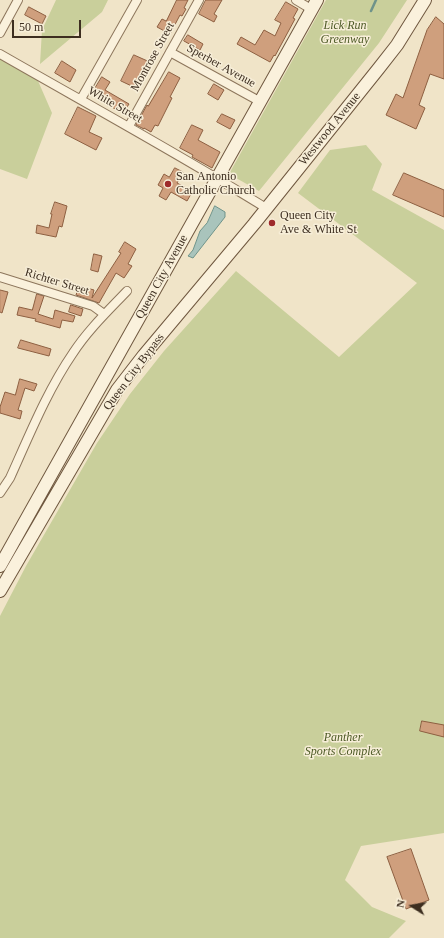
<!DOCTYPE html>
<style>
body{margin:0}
#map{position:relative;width:444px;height:938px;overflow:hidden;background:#f0e4c8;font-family:"Times New Roman",serif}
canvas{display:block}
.north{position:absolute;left:392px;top:886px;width:40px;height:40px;-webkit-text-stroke:3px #f7eed8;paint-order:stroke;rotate:281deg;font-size:11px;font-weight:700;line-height:16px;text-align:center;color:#3d2e20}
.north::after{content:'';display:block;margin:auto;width:14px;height:18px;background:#3d2e20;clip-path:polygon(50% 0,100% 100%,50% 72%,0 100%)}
.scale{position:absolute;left:12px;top:20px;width:69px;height:18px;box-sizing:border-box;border:2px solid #3d2e20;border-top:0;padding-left:5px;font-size:12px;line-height:14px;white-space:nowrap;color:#3d2e20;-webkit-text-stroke:3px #f7eed8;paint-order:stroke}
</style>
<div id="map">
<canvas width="444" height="938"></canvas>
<div class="north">N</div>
<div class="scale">50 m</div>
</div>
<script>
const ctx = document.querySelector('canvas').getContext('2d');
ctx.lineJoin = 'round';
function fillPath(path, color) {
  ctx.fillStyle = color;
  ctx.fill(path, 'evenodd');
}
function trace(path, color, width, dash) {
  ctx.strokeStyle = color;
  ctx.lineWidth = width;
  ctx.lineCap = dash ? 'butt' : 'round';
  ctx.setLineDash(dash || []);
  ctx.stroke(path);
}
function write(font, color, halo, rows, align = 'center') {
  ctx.font = font + ' "Times New Roman",serif';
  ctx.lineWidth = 3;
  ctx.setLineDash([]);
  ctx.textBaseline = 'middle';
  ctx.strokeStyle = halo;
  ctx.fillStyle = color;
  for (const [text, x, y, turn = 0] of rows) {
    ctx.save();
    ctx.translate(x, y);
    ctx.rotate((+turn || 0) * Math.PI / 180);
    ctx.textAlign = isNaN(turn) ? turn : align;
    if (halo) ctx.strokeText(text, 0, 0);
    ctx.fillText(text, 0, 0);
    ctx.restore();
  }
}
const green = new Path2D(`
 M56 0H108L102 12 40 64 42 30Z
 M326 0H407L379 43 259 191 229 174Z
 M0 54 35 74 52 113 27 179 0 169Z
 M366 145 382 164 372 190 444 230V833L361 846 345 880 372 907 406 921 389 938H0V616L26 566 97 443 130 394 164 351 236 271 339 357 417 283 298 193 330 150Z`);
const water = new Path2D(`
 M215 206 225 212V217L193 258 188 256 193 250 200 231 207 223Z`);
const stream = new Path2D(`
 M371 11 376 0`);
const building = new Path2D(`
 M177 0H188L184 8 186 9 182 16 180 15 170 34 157 27 162 19 166 21Z
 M206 0H222L214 14 217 16 214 22 199 14Z
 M286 2 298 9 293 18 295 19 275 56 274 55 270 62 237 44 241 37 255 45 264 30 275 36 281 23 275 20Z
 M29 7 46 16 42 24 25 15Z
 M436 17 444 24V79L430 74 419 105 425 108 416 129 386 115 396 94 403 98 427 30Z
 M188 35 203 44 200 50 184 41Z
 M134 55 152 63 138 89 121 81Z
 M62 61 76 70 70 82 55 73Z
 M169 72 180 78 170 97 172 98 158 126 155 125 151 132 144 128V129L136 125 147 105 148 106Z
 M102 77 110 82 105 90 129 104 123 113 106 104 108 101 93 92Z
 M214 84 224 90 218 100 208 94Z
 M78 107 96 116 89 132 102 138 96 150 65 134Z
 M222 114 235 120 230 129 217 122Z
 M192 125 203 130 198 140 220 152 212 168 192 157 193 155 180 148Z
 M175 168 183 172 177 183 190 190 189 193 191 194 187 201 171 192 166 200 159 196 163 188 158 185 164 174 169 177Z
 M404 173 444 190V217L393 195Z
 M55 202 67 206 62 227 59 226 56 237 36 233 37 225 49 228 52 214H51Z
 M125 242 136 249 128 264 132 266 124 278 116 273 99 303 76 295 79 286 94 290 92 298 121 253 119 252Z
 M94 254 102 256 98 272 91 270Z
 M0 290 8 292 2 313 0 312Z
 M37 294 44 296 38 314 53 319 55 310 75 316 73 322 62 320 60 328 35 321 36 319 17 315 19 307 32 310Z
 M71 305 83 309 81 316 69 312Z
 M21 340 51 349 49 356 18 348Z
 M20 379 37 384 34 391 25 388 18 410 22 411 20 419 0 413V407L5 392 15 395Z
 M422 721 444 725V737L420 731Z
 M411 849 429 900 406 909 387 857Z`);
const street = new Path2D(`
 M296 0 311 9
 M0 33 18 0
 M170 52 259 101
 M0 54C89 105 179 154 266 208
 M81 99 137 0
 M129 126 199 0
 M0 277 93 306 104 314
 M0 493 10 478C29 436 47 391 73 353 88 330 108 311 127 291`);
const secondary = new Path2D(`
 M0 566 317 0
 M0 591 117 390 144 355 254 224 379 68 397 45 425 0`);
const markers = [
 [168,184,4,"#9e2a2b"],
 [272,223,4,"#9e2a2b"]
];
const parkNames = [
 ["Lick Run",345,26],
 ["Greenway",345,40],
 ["Panther",343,738],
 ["Sports Complex",343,752]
];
const streetNames = [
 ["Montrose Street",153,57,-61],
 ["Sperber Avenue",221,66,29],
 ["White Street",115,105,30],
 ["Westwood Avenue",330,129,-51],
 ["Queen City Avenue",162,277,-61],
 ["Richter Street",57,282,17],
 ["Queen City Bypass",134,372,-53]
];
const poiNames = [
 ["San Antonio",176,177],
 ["Catholic Church",176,191],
 ["Queen City",280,216],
 ["Ave & White St",280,230]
];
fillPath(green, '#c9cf9b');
fillPath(water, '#a9c4bc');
trace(water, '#6f938a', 1);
trace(stream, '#6f938a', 2.5);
fillPath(building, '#cf9f7d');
trace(building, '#8d5f41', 1);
trace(street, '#8d765c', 10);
trace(secondary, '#6f573f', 14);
trace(street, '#faf1dc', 8);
trace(secondary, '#faf1dc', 12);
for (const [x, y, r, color] of markers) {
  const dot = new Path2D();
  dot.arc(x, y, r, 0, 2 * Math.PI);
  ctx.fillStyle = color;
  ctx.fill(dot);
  trace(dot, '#f7eed8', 1.5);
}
write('italic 12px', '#4d5a26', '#f7eed8', parkNames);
write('12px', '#3d2e20', '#f7eed8', streetNames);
write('12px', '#3d2e20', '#f7eed8', poiNames, 'left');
</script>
